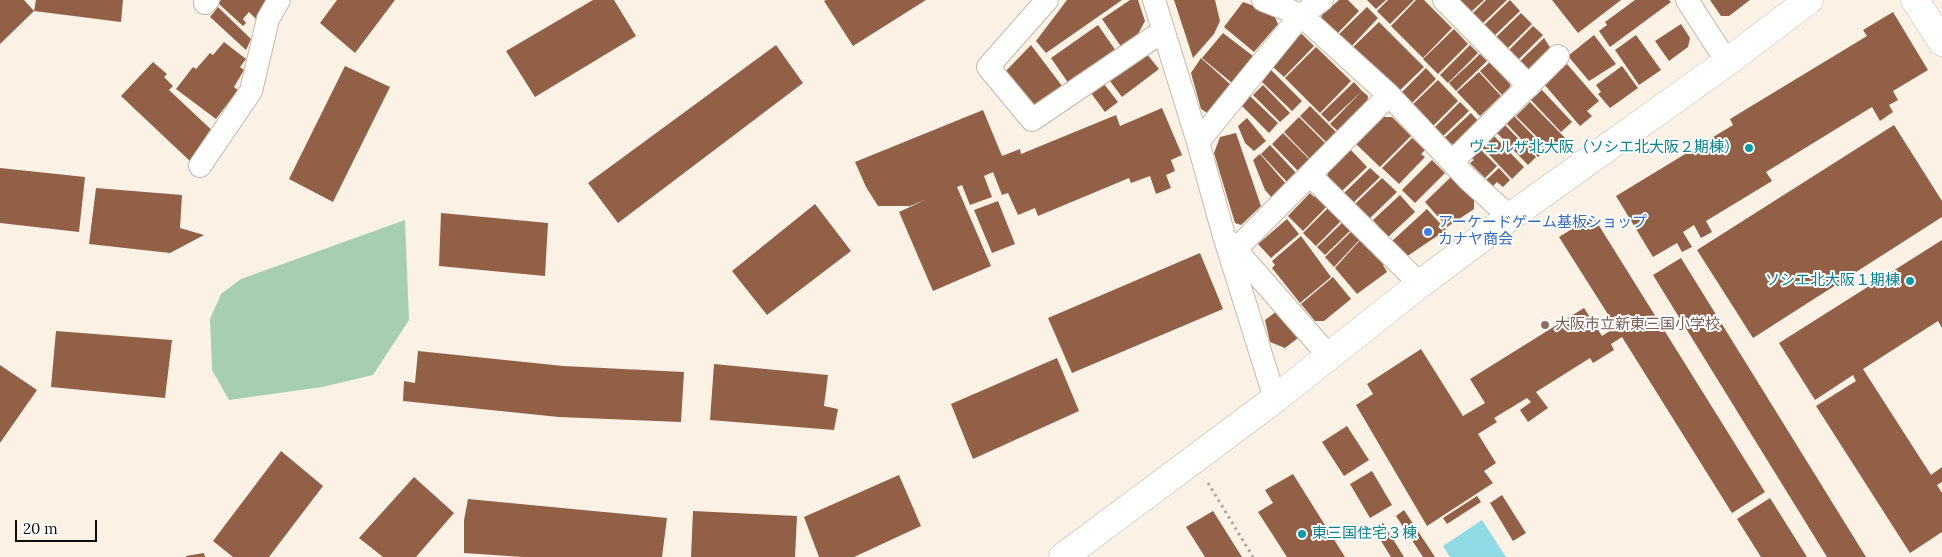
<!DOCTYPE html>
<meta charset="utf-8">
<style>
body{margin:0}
#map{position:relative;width:1942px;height:557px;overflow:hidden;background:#fbf2e5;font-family:Lora,serif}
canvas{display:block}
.scale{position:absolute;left:15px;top:520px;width:82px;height:22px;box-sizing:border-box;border:2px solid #110e0a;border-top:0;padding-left:6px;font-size:15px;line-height:18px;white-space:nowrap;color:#110e0a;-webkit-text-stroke:4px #fff;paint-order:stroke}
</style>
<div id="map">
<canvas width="1942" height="557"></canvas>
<div class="scale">20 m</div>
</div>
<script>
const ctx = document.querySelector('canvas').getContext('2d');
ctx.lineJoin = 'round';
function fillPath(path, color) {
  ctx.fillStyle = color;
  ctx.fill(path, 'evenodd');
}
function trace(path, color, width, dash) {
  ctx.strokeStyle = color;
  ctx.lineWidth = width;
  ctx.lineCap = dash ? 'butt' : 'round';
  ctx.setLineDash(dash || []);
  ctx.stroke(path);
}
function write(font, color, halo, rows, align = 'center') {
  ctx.font = font + ' Lora,"Noto Sans JP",serif';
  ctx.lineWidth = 4;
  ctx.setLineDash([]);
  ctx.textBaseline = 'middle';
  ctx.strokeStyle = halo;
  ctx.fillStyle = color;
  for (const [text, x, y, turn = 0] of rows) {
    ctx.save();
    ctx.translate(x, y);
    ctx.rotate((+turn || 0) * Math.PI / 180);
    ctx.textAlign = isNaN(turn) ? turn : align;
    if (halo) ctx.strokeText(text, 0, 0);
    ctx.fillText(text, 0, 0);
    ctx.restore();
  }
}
const green = new Path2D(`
 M405 220 409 320 373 375 322 387 229 400 212 370 210 319 221 294 241 279Z`);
const water = new Path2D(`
 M1482 520 1506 557H1450L1443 546Z`);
const building = new Path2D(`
 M0 0H24L34 11 0 44Z
 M36 0H123L121 22 34 11Z
 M221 0H268L257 20 249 12 243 19 246 23 243 26 218 3Z
 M337 0H395L355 53 320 23Z
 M593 0H614L636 36 535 97 506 51Z
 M826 0H926L853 46 824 1Z
 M1067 0H1122L1046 53 1036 41Z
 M1130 0H1138L1145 21 1138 34 1122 48 1102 19Z
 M1174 0H1215L1220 21 1214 34 1193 58Z
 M1339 0H1348L1359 11 1335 36 1320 21 1322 15Z
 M1367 0H1386L1376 9Z
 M1388 0H1414L1390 24 1377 11Z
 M1416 0H1424L1452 28 1423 58 1391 26Z
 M1459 0H1484L1471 12Z
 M1486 0H1507L1482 24 1472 14Z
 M1510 0 1520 11 1494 36 1484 25Z
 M1552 0H1621L1578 33Z
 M1635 0H1669L1671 2 1610 47 1599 31 1607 25 1605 22Z
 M1710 0H1750L1729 16H1721Z
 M1243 2 1273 13 1278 24 1254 52 1224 27Z
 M218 7 251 39 246 50 210 17Z
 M1367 7 1378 18 1349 49 1336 37Z
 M1893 12 1928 70 1893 91 1898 100 1889 105 1893 112 1880 121 1872 107 1766 172 1772 181 1706 221 1712 232 1701 238 1694 225 1683 232 1692 247 1682 252 1677 243 1653 257 1616 196 1733 125 1730 119 1867 36 1863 30Z
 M1521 13 1532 24 1506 50 1495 38Z
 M1379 22 1424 67 1395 95 1350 50Z
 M1681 24 1690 38 1688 47 1669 61 1655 41Z
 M1098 25 1116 51 1069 84 1051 58Z
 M1533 26 1543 35 1517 61 1508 51Z
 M1454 29 1468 44 1438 74 1423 59Z
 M1223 33 1253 56 1232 83 1202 58Z
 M1302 34 1314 46 1284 77 1272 66 1294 37Z
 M1594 35 1616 64 1589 81 1568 56Z
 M1636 35 1661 70 1639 85 1615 50Z
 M1544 38 1551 49 1529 72 1519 62Z
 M224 42 246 59 240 67 244 70 234 87 238 90 216 119 176 89 193 67 196 69 210 53 213 55Z
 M776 45 803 83 618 223 588 183Z
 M1031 45 1062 86 1029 110 1003 74Z
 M1470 45 1478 53 1448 83 1440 75Z
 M1316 47 1351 81 1320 113 1285 78Z
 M1146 53 1159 69 1122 97 1110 81Z
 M1480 54 1487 61 1456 91 1449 83Z
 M1201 58 1231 85 1209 114 1201 109 1191 73Z
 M153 62 167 74 164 77 173 86 169 90 218 136 192 163 121 96Z
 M1490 62 1510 84V87L1502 95 1480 71Z
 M1567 64 1599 101 1587 111 1592 116 1580 126 1544 84Z
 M345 66 390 87 333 202 289 179Z
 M1622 66 1638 88 1610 108 1598 94 1601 92 1596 85Z
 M1426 68 1436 79 1408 107 1398 96Z
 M1271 70 1302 101 1292 111 1262 82Z
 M1479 72 1501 96 1480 116 1457 92Z
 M1438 80 1458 101 1430 129 1409 108Z
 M1354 82 1362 91 1329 122 1321 114Z
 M1104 84 1118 102 1105 112 1091 93Z
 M1263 85 1290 113 1280 122 1253 95Z
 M1542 90 1572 122 1561 132 1531 100Z
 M1362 91 1368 96 1367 106 1340 133 1330 124Z
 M1250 96 1278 123 1269 133 1241 105Z
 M1460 102 1469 111 1440 139 1431 131Z
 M1530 102 1566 139 1550 150 1516 116Z
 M1310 106 1338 134 1328 144 1300 116Z
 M1162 108 1182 155 1171 160 1175 171 1166 175 1171 188 1156 194 1150 176 1131 183 1129 178 1038 216 1035 208 1018 215 1008 193 1002 195 993 172 984 176 992 197 970 205 962 185 957 187 991 266 933 291 899 212 927 199 910 206H878L866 187 855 162 983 110 1002 156 1020 149 1021 154 1116 115 1120 126Z
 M1471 113 1479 122 1454 146 1451 143 1447 146 1442 140Z
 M1514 116 1546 149 1538 157 1506 123Z
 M1299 117 1326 144 1310 159 1284 132Z
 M1381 117H1392L1411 136 1380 167 1356 144Z
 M1247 118 1266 141 1254 151 1245 143 1238 126Z
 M1505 125 1536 157 1528 165 1497 133Z
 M1894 125 1942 201V217L1753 338 1697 250Z
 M1236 133 1261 206 1241 225 1235 223 1214 153 1220 137Z
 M1283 133 1310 160 1298 171 1272 144Z
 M1494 136 1524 167 1512 179 1482 147Z
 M1412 138 1425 150 1421 154 1425 157 1399 184 1382 168Z
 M1270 145 1297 174 1287 182 1261 154Z
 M1479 148 1497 166 1485 178 1470 163 1474 160 1470 157Z
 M1350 149 1367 167 1341 192 1327 179 1328 171Z
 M1260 154 1286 184 1272 198 1265 190 1253 160Z
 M1432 160 1445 173 1415 203 1402 190Z
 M0 168 85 177 79 232 0 223Z
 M1370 168 1380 177 1352 204 1342 195Z
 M1499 168 1510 180 1503 187 1497 182 1492 187 1486 180Z
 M1452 176 1474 198V209L1447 227 1425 202Z
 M1382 178 1397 192 1369 219 1355 204Z
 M96 188 182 195 180 228 204 235 170 253 89 244Z
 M1319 192 1330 203 1303 231 1288 216 1310 193 1314 197Z
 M1400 195 1415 212 1388 237 1373 220Z
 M998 201 1015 244 992 253 974 210Z
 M815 204 851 251 767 315 732 271Z
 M1331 205 1344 218 1316 246 1303 233Z
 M1427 209 1446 230 1406 257 1391 242Z
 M441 213 548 223 545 276 439 266Z
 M1593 216 1765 492 1732 513 1622 337 1611 344 1614 350 1593 363 1590 358 1536 392 1548 408 1528 422 1520 410 1531 402 1527 398 1494 418 1497 422 1478 434 1496 463 1484 471 1493 483 1427 526 1356 405 1373 394 1367 384 1421 349 1463 416 1485 403 1470 379 1584 308 1602 336 1616 327 1559 237Z
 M1287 219 1299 234 1271 258 1258 244Z
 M1346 219 1354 227 1325 255 1317 247Z
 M1355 228 1363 236 1334 267 1325 257Z
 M1301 236 1331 277 1300 303 1272 268 1275 265 1272 261Z
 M1363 237 1387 262 1383 265 1387 272 1357 294 1335 268Z
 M1942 240V328L1938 321 1863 369 1931 475 1942 467V482L1937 485 1942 493V532L1910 553 1816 406 1856 381 1853 375 1815 400 1779 343Z
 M1200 253 1223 309 1072 373 1048 318Z
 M1681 258 1866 557H1827L1653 275Z
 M1333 277 1351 299 1324 321H1315L1301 304Z
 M1281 308 1302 335 1285 348 1270 342 1265 320Z
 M56 331 172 340 165 398 51 387Z
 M418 351 563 366 684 372 681 422 559 417 403 401 404 381 415 383Z
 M1057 358 1079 411 973 459 951 404Z
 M714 364 828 375 824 406 838 409 834 430 710 420Z
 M0 365 37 390 0 443Z
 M1347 426 1369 460 1344 476 1322 442Z
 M281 451 323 486 269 557H233L213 541Z
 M1372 471 1392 505 1370 518 1350 484Z
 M1293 474 1345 557H1287L1258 512 1273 503 1265 490Z
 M899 475 921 526 854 557H819L804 517Z
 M414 477 454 513 416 557H383L359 538Z
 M1502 495 1526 533 1513 541 1490 503Z
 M1477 496 1481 502 1447 524 1443 518Z
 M1770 498 1807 557H1761L1737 519Z
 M468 499 667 518 662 557H523L464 553V520Z
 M1404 510 1435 557H1423L1396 516Z
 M693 511 797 516 795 557H691Z
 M1213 511 1242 557H1205L1186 527Z
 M1383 523 1404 557H1391L1373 528Z
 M204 553 205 557H186V556Z`);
const path = new Path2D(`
 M1208 483 1253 557`);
const minor = new Path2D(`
 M1047 0 988 67 1032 120 1163 31
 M1154 0 1198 142 1224 236 1275 399
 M1263 0 1301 15 1322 0
 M1444 0 1529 86
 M1687 0 1727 62
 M205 3 208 0
 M1198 142 1301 15 1389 95 1468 179 1510 217
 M1452 162 1558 56
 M200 166 251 91 268 19 279 0
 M1310 175 1420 284
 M1228 241 1328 355
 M1236 249 1389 95`);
const tertiary = new Path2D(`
 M1915 0 1942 42
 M1063 557 1275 399 1420 284 1510 217 1727 62 1809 0`);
const markers = [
 [1749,148,5,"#0f9aa8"],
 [1428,232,5,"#3f7fe0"],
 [1910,281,5,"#0f9aa8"],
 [1545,325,5,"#8d6e63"],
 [1302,534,5,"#0f9aa8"]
];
const cultureNames = [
 ["ヴェルザ北大阪（ソシエ北大阪２期棟）",1739,148],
 ["ソシエ北大阪１期棟",1900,281],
 ["東三国住宅３棟",1312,534,"left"]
];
const shopNames = [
 ["アーケードゲーム基板ショップ",1438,223],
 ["カナヤ商会",1438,240]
];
const educationNames = [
 ["大阪市立新東三国小学校",1555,325]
];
fillPath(green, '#a6ceb0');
fillPath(water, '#90dae6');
fillPath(building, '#926047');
trace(minor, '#c2b9ad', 24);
trace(tertiary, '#c2b9ad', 29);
trace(path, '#aca59b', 3, [2.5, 4]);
trace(minor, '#fff', 22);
trace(tertiary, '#fff', 28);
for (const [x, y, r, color] of markers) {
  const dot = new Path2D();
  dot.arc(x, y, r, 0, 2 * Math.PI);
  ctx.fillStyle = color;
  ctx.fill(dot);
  trace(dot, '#fff', 2);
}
write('15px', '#0d838f', '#fff', cultureNames, 'right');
write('15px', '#366cbe', '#fff', shopNames, 'left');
write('15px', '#785e54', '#fff', educationNames, 'left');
</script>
